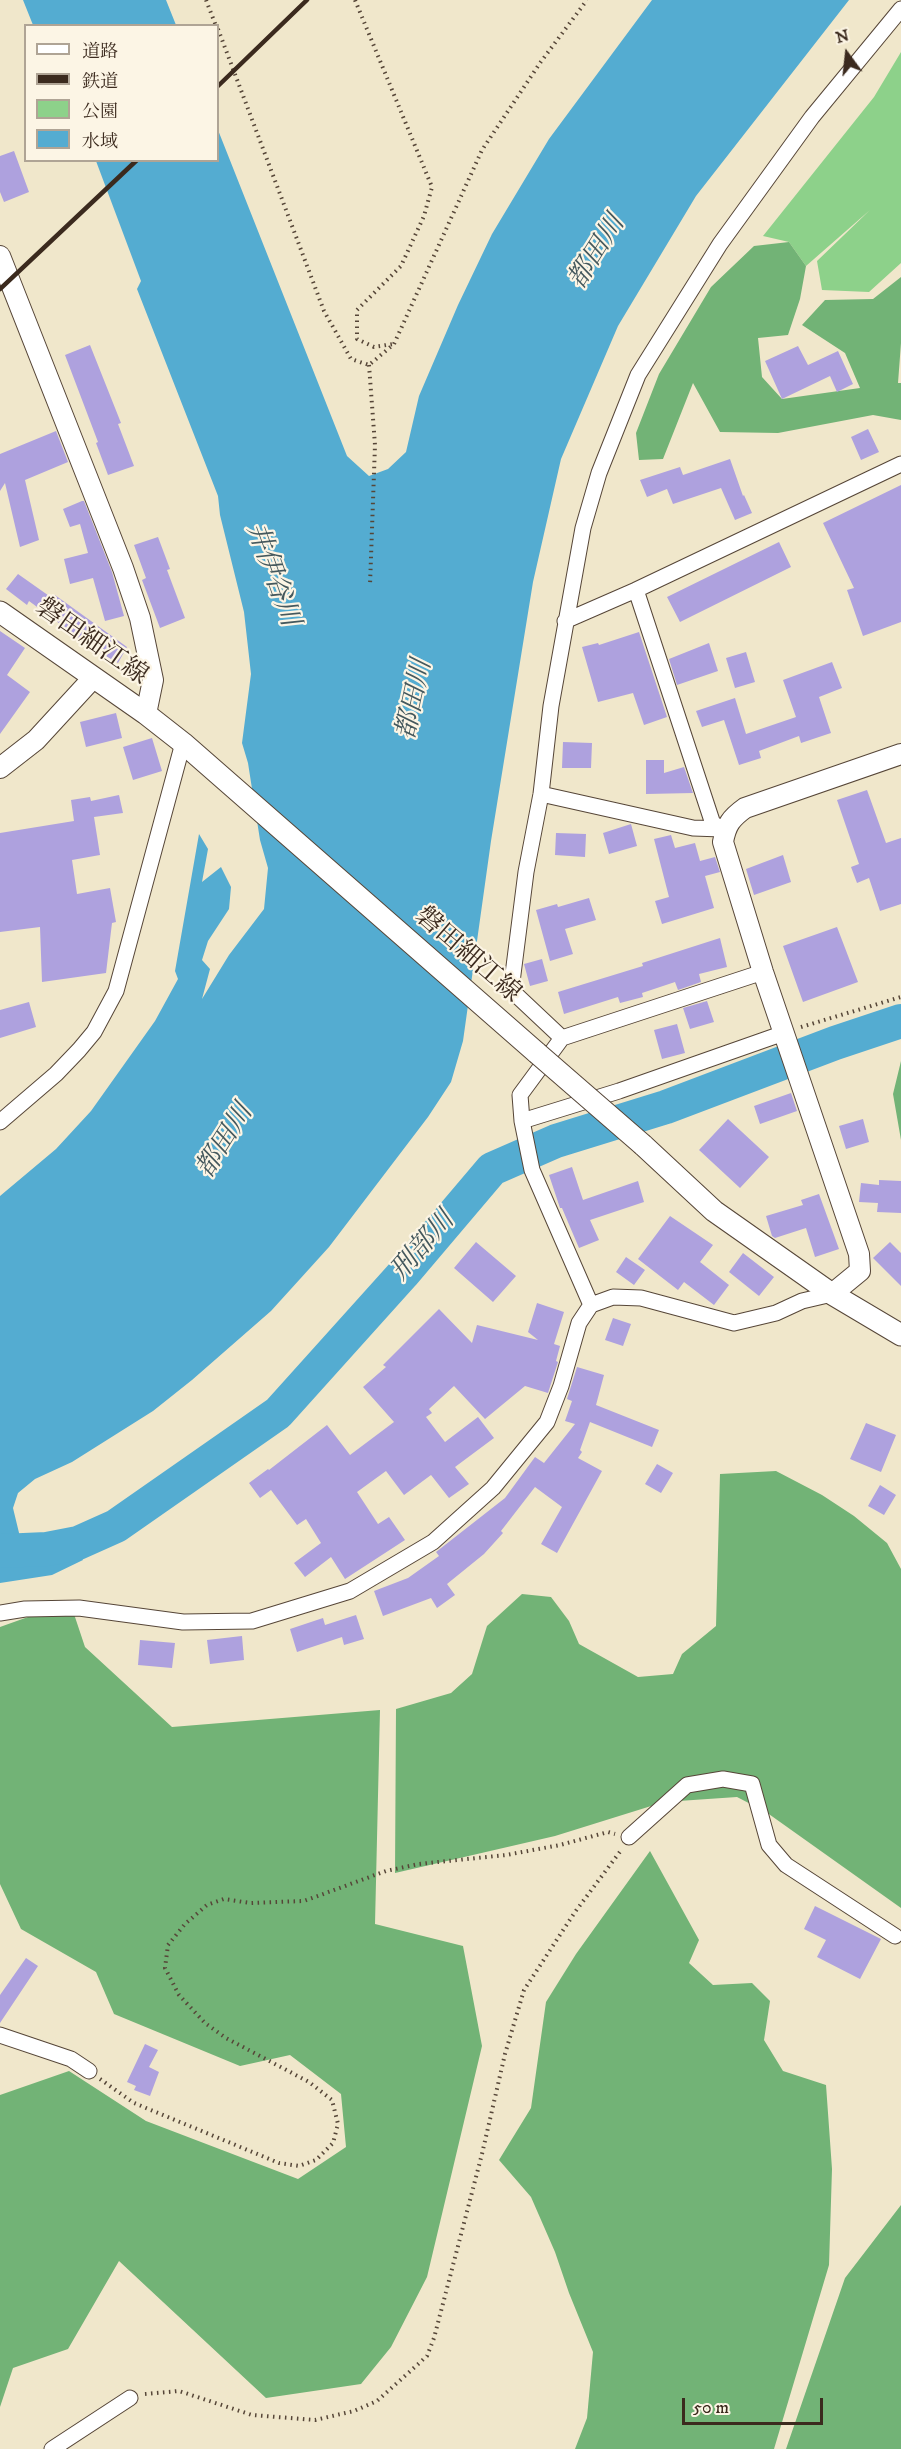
<!DOCTYPE html>
<meta charset="utf-8">
<style>
body{margin:0}
#map{position:relative;width:901px;height:2449px;overflow:hidden;background:#f0e7cb;font-family:"IM FELL DW Pica","Noto Serif JP",serif}
canvas{display:block}
.legend{position:absolute;left:24px;top:24px;width:195px;height:138px;box-sizing:border-box;background:#fcf5e5;border:2px solid #afa495;margin:0;padding:8px 10px;list-style:none;font-size:18px;color:#3b2a1e}
.legend li{display:flex;align-items:center;gap:12px;height:30px}
.legend b{width:30px;border:2px solid #afa495}
.north{position:absolute;left:817px;top:24px;width:60px;height:60px;-webkit-text-stroke:4px #fcf5e5;paint-order:stroke;rotate:345deg;font-size:16px;font-weight:700;line-height:24px;text-align:center;color:#3b2a1e}
.north::after{content:'';display:block;margin:auto;width:21px;height:27px;background:#3b2a1e;clip-path:polygon(50% 0,100% 100%,50% 72%,0 100%)}
.scale{position:absolute;left:682px;top:2398px;width:141px;height:27px;box-sizing:border-box;border:3px solid #3b2a1e;border-top:0;padding-left:8px;font-size:18px;line-height:21px;white-space:nowrap;color:#3b2a1e;-webkit-text-stroke:4px #fcf5e5;paint-order:stroke}
</style>
<div id="map">
<canvas width="901" height="2449"></canvas>
<ul class="legend">
<li><b style="height:8px;background:#fff"></b>道路</li>
<li><b style="height:8px;background:#3b2a1e"></b>鉄道</li>
<li><b style="height:16px;background:#8dd18a"></b>公園</li>
<li><b style="height:16px;background:#54acd1"></b>水域</li>
</ul>
<div class="north">N</div>
<div class="scale">50 m</div>
</div>
<script>
const ctx = document.querySelector('canvas').getContext('2d');
ctx.lineJoin = 'round';
function fillPath(path, color) {
  ctx.fillStyle = color;
  ctx.fill(path, 'evenodd');
}
function trace(path, color, width, dash) {
  ctx.strokeStyle = color;
  ctx.lineWidth = width;
  ctx.lineCap = dash ? 'butt' : 'round';
  ctx.setLineDash(dash || []);
  ctx.stroke(path);
}
function write(font, color, halo, rows, align = 'center') {
  ctx.font = font + ' "IM FELL DW Pica","Noto Serif JP",serif';
  ctx.lineWidth = 4.5;
  ctx.setLineDash([]);
  ctx.textBaseline = 'middle';
  ctx.strokeStyle = halo;
  ctx.fillStyle = color;
  for (const [text, x, y, turn = 0] of rows) {
    ctx.save();
    ctx.translate(x, y);
    ctx.rotate((+turn || 0) * Math.PI / 180);
    ctx.textAlign = isNaN(turn) ? turn : align;
    if (halo) ctx.strokeText(text, 0, 0);
    ctx.fillText(text, 0, 0);
    ctx.restore();
  }
}
const green = new Path2D(`
 M901 52V263L869 292 822 290 817 261 870 210 806 266 789 242 763 236 874 97Z`);
const forest = new Path2D(`
 M789 242 806 266 800 299 788 335 758 338 762 377 782 399 860 388 845 353 802 325 825 300 873 299 901 277V343L898 383H901V420L873 415 778 433 720 432 693 383 663 459 639 460 636 433 659 374 711 287 754 246Z
 M901 1061V1140L893 1094Z
 M776 1471 822 1495 854 1516 887 1543 901 1569V1908L766 1812 737 1797 664 1802 555 1836 395 1873 396 1709 451 1693 472 1674 487 1626 522 1594 551 1597 569 1621 579 1644 638 1677 673 1674 682 1654 716 1626 720 1474Z
 M70 1602 85 1647 172 1727 380 1710 375 1924 463 1946 482 2046 427 2277 391 2347 361 2384 266 2398 119 2261 68 2349 13 2368 0 2407V2095L69 2071 146 2121 298 2179 346 2147 341 2094 290 2055 240 2066 114 2014 96 1972 21 1929 0 1884V1627Z
 M650 1851 699 1940 689 1963 713 1985 752 1983 770 2001 764 2040 783 2071 826 2085 832 2169 829 2265 774 2449H575L587 2418 593 2352 569 2293 555 2252 531 2197 499 2160 531 2108 546 2002 576 1954Z
 M901 2205V2449H786L845 2278Z`);
const water = new Path2D(`
 M23 0H166L176 25H33Z
 M652 0H849L696 196 618 326 561 459 533 582 491 841 463 1041 451 1082 428 1117 329 1247 271 1311 192 1380 153 1411 72 1462 35 1479 18 1493 13 1508 20 1537 33 1543 69 1531 83 1560 52 1575 0 1583V1196L56 1149 91 1111 155 1021 178 979 175 971 199 834 208 849 202 882 221 867 231 887 229 909 208 941 202 960 210 969 202 999 229 955 264 909 268 868 260 840 248 763 242 743 251 674 244 612 220 515 218 496 137 289 141 281 96 161 218 160V130L347 456 369 476 388 469 406 452 419 396 458 305 492 234 549 139Z`);
const river = new Path2D(`
 M0 1551 47 1549 78 1543 116 1526 278 1413 403 1274 492 1169 556 1141 666 1107 835 1043 901 1021`);
const building = new Path2D(`
 M14 151 29 192 4 202 0 192V156Z
 M90 345 121 423 118 424 134 466 108 475 96 443 98 442 65 355Z
 M798 346 808 365 838 351 853 384 837 392 830 376 782 399 765 361Z
 M868 429 879 452 861 460 851 437Z
 M56 431 68 462 25 480 39 540 20 547 5 483 0 491V454Z
 M730 459 743 496 744 495 752 513 735 520 721 488 673 504 667 489 647 497 640 480 680 467 683 475Z
 M901 485V622L863 636 847 590 854 588 823 523Z
 M82 501H84L112 572 124 616 105 621 93 578 70 584 64 559 88 553 80 524 70 527 63 509Z
 M158 537 170 569 167 570 185 618 160 628 142 580 146 578 134 545Z
 M779 542 791 567 680 622 667 597Z
 M18 574 52 598 55 595 127 647 118 663 69 635 71 632 29 601 27 605 6 589Z
 M0 631 25 648 7 675 30 692 0 734Z
 M639 632 667 717 644 725 633 693 598 702 582 647 598 643 599 645Z
 M709 643 718 671 677 685 669 659Z
 M746 652 755 682 735 688 726 658Z
 M832 662 842 688 819 697 831 733 801 743 799 736 759 751 761 758 739 765 724 720 702 727 696 711 735 698 746 734 796 717 783 680Z
 M116 713 122 738 86 747 80 722Z
 M152 738 162 771 133 780 123 747Z
 M563 742 592 743 591 768H562Z
 M646 760H664V773L684 767 693 793 646 794Z
 M867 790 886 843 901 838V904L880 911 869 878 857 883 851 867 859 864 837 800Z
 M119 795 123 813 94 817 100 855 72 860 77 894 110 888 116 922 112 923 106 973 42 982 40 927 0 932V833L74 821 71 800 90 797 91 801Z
 M631 824 637 846 609 854 603 833Z
 M556 833 586 834 585 857 555 855Z
 M671 835 675 848 695 843 700 861 715 857 720 872 705 876 714 908 662 924 655 901 669 897 654 839Z
 M783 855 791 882 754 895 746 869Z
 M589 898 596 920 565 929 573 954 550 961 536 910 557 904 558 907Z
 M837 927 858 982 803 1002 783 946Z
 M720 938 727 967 699 974 701 982 678 990 675 982 642 993 643 997 620 1003 618 997 564 1014 558 992 643 966 642 963Z
 M542 959 548 981 530 986 524 964Z
 M707 1001 714 1022 690 1029 683 1008Z
 M29 1002 36 1027 0 1038V1010Z
 M677 1024 685 1053 662 1059 654 1030Z
 M791 1093 797 1111 760 1124 754 1106Z
 M728 1119 769 1157 740 1188 699 1150Z
 M863 1119 869 1142 846 1149 839 1126Z
 M572 1167 583 1200 638 1181 644 1202 590 1220 599 1240 579 1248 562 1208H560L549 1175Z
 M879 1180 901 1181V1213L877 1212 878 1203 859 1202 861 1183 879 1185Z
 M819 1194 839 1249 815 1257 806 1228 775 1238 772 1236 766 1216 803 1205 801 1200Z
 M670 1216 713 1245 700 1262 729 1285 714 1305 684 1282 678 1290 638 1259Z
 M476 1242 516 1276 493 1302 454 1268Z
 M890 1242 901 1253V1286L873 1258Z
 M743 1253 774 1277 759 1296 729 1272Z
 M626 1257 645 1270 634 1285 616 1272Z
 M537 1303 564 1312 554 1344 560 1346 556 1361 558 1362 548 1393 525 1386 485 1419 454 1386 429 1409 432 1413 426 1417 445 1442 478 1417 494 1438 455 1467 469 1484 449 1498 431 1475 404 1495 386 1471 357 1492 378 1524 389 1517 405 1540 345 1579 331 1557 305 1577 294 1563 321 1543 306 1519 297 1525 271 1490 260 1498 249 1483 268 1469 269 1470 327 1425 350 1455 394 1422 363 1387 386 1367 383 1365 439 1309 472 1343 477 1325 538 1340 528 1332Z
 M613 1318 631 1324 623 1346 605 1340Z
 M577 1367 604 1375 596 1405 659 1430 652 1447 590 1422 580 1450 582 1452 578 1458 602 1471 557 1553 541 1544 562 1507 535 1487 501 1531 503 1533 484 1554 447 1584 455 1595 437 1608 431 1598 383 1616 374 1591 408 1578 439 1556 436 1552 505 1498 535 1457 544 1463 575 1424 565 1421 572 1401 567 1399Z
 M866 1423 896 1435 881 1472 850 1459Z
 M657 1464 673 1473 661 1493 645 1484Z
 M880 1485 896 1495 884 1515 868 1506Z
 M356 1615 364 1639 344 1645 342 1637 297 1652 290 1629 323 1618 325 1625Z
 M242 1636 244 1660 210 1664 207 1640Z
 M140 1640 175 1643 172 1668 138 1665Z
 M815 1906 881 1939 860 1979 817 1957 826 1940 804 1929Z
 M26 1958 38 1966 0 2023V1995Z
 M145 2044 158 2050 149 2067 159 2072 150 2096 134 2090 136 2086 127 2082Z`);
const path = new Path2D(`
 M206 0 216 26
 M355 0 432 187 424 216 401 266 357 310V339L374 347 393 344
 M218 29 324 311 351 359 369 365 394 344 482 150 540 63 587 0
 M369 365 375 445 370 585
 M801 1027 901 997
 M100 2079 134 2103 279 2163 299 2166 316 2160 333 2143 338 2124 332 2100 309 2082 226 2038 205 2023 179 1995 165 1968 168 1945 185 1924 207 1905 224 1899 250 1903 304 1901 386 1871 419 1864 506 1855 560 1845 608 1832 615 1834
 M145 2394 179 2391 252 2415 315 2420 354 2411 377 2401 427 2356 434 2338 482 2154 505 2054 524 1990 575 1912 622 1849`);
const minor = new Path2D(`
 M565 621 636 590
 M541 794 693 828 722 829
 M725 829 713 824 636 590 901 464
 M562 1038 763 972
 M522 1121 619 1091 784 1033
 M0 1122 56 1074 79 1050 94 1032 116 991 183 743
 M591 1305 532 1170 522 1121 520 1095 562 1038 511 990 526 872 541 794 551 706 583 528 599 473 638 375 720 244 812 117 901 9
 M0 1613 25 1609 79 1608 183 1622 252 1621 350 1591 433 1542 493 1488 547 1422 561 1386 579 1323 591 1305 613 1297 641 1298 734 1323 776 1313 802 1301 832 1294
 M629 1837 687 1785 723 1779 752 1784 769 1845 786 1865 895 1936
 M0 2035 71 2059 89 2071
 M52 2449 130 2398`);
const tertiary = new Path2D(`
 M0 256 123 568 140 618 153 680 146 714
 M0 768 36 740 93 678
 M832 1294 860 1271 859 1254 763 972 723 842C726 825 731 818 745 808L901 754`);
const secondary = new Path2D(`
 M0 612 146 714 183 743 537 1053
 M643 1145 714 1211 832 1294 901 1335`);
const rail = new Path2D(`
 M218 86 307 0
 M0 289 137 160`);
const secondaryBridge = new Path2D(`
 M537 1053 643 1145`);
const streetNames = [
 ["磐田細江線",91,643,35],
 ["磐田細江線",467,956,41]
];
const waterNames = [
 ["都田川",598,253,-58],
 ["井伊谷川",271,575,70],
 ["都田川",416,700,-78],
 ["都田川",226,1142,-58],
 ["刑部川",424,1247,-49]
];
fillPath(green, '#8dd18a');
fillPath(forest, '#72b376');
fillPath(water, '#54acd1');
trace(river, '#54acd1', 34);
fillPath(building, '#aea1de');
trace(minor, '#564638', 17);
trace(tertiary, '#564638', 22);
trace(secondary, '#564638', 23);
trace(path, '#564638', 4, [1.5, 4.5]);
trace(minor, '#fff', 15);
trace(tertiary, '#fff', 20);
trace(secondary, '#fff', 21);
trace(rail, '#3b2a1e', 4.5);
trace(secondaryBridge, '#564638', 23, []);
trace(secondaryBridge, '#fff', 21);
write('26px', '#3b2a1e', '#fcf5e5', streetNames);
write('italic 27px', '#44585d', '#fcf5e5', waterNames);
</script>
